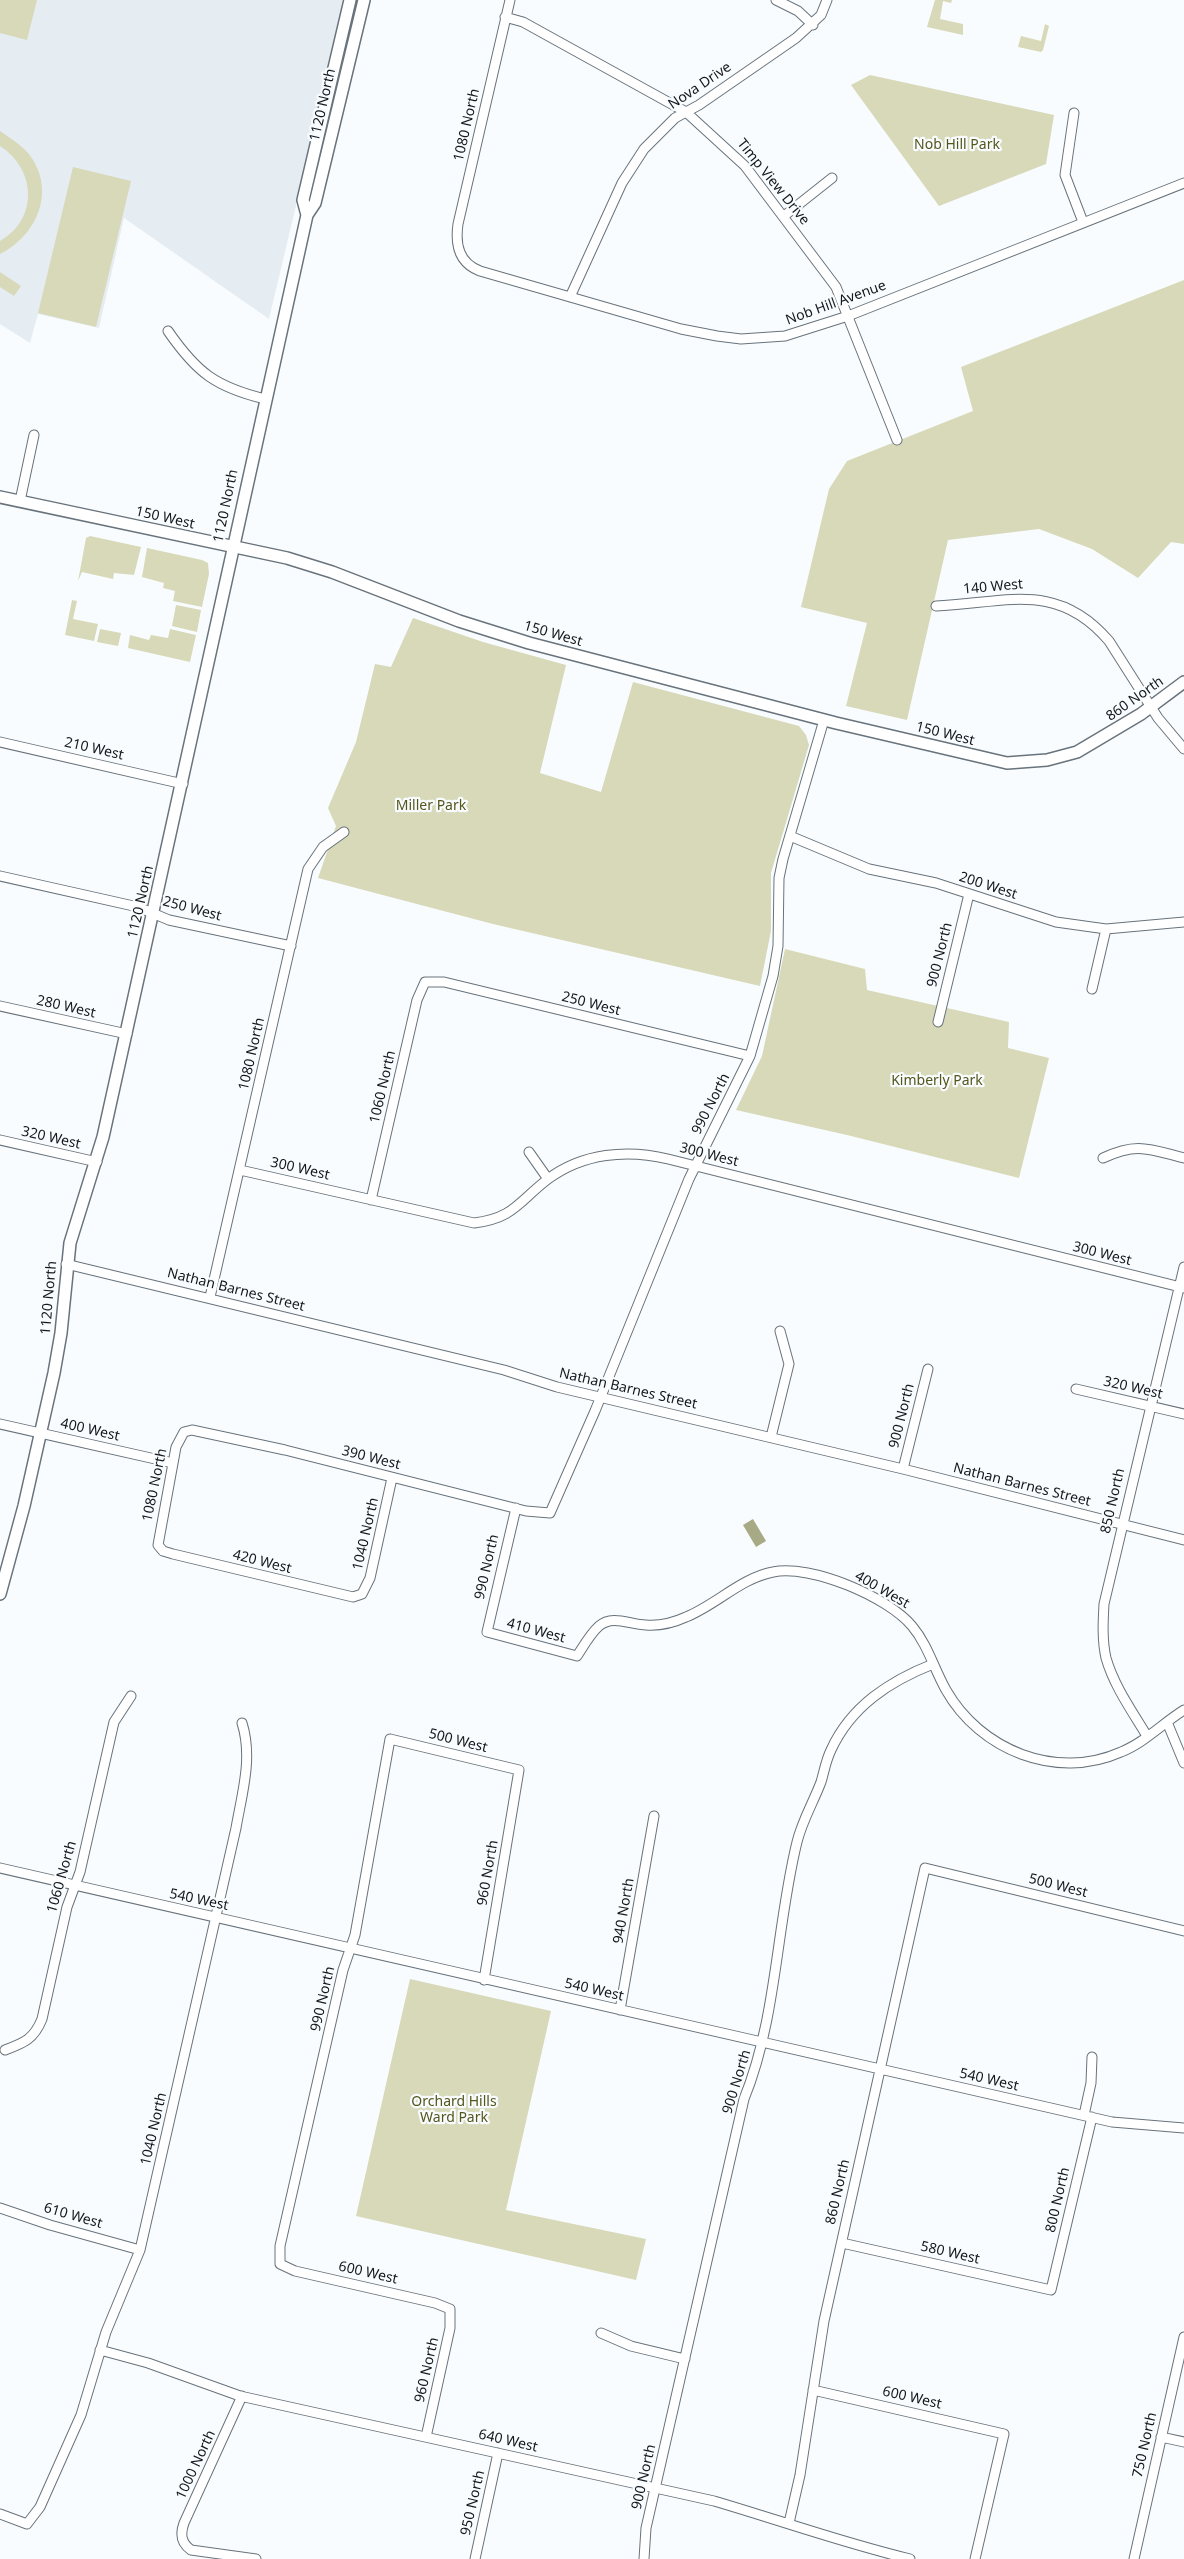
<!DOCTYPE html>
<style>
body{margin:0}
canvas{display:block;background:#f9fcfe}
</style>
<canvas width="1184" height="2559"></canvas>
<script>
const ctx = document.querySelector('canvas').getContext('2d');
ctx.lineJoin = 'round';
function fillPath(path, color) {
  ctx.fillStyle = color;
  ctx.fill(path, 'evenodd');
}
function trace(path, color, width, dash) {
  ctx.strokeStyle = color;
  ctx.lineWidth = width;
  ctx.lineCap = dash ? 'butt' : 'round';
  ctx.setLineDash(dash || []);
  ctx.stroke(path);
}
function write(font, color, halo, rows, align = 'center') {
  ctx.font = font + ' "Noto Sans",sans-serif';
  ctx.lineWidth = 4.5;
  ctx.setLineDash([]);
  ctx.textBaseline = 'middle';
  ctx.strokeStyle = halo;
  ctx.fillStyle = color;
  for (const [text, x, y, turn = 0] of rows) {
    ctx.save();
    ctx.translate(x, y);
    ctx.rotate((+turn || 0) * Math.PI / 180);
    ctx.textAlign = isNaN(turn) ? turn : align;
    if (halo) ctx.strokeText(text, 0, 0);
    ctx.fillText(text, 0, 0);
    ctx.restore();
  }
}
const built = new Path2D(`
 M0 0H345L269 319 124 218 99 328 38 314 30 343 0 324Z`);
const green = new Path2D(`
 M0 0H37L27 40 0 33Z
 M935 0H952L951 3 943 1 940 19 963 24V35L927 27Z
 M1045 24 1049 26 1043 50 1041 52 1018 47 1021 36 1041 41Z
 M870 75 1054 115 1046 164 939 206 851 85Z
 M0 131C10 138 20 144 28 153 57 189 38 235 0 254V241C39 219 36 169 0 146Z
 M73 167 131 181 96 327 38 313Z
 M0 272 21 286 14 296 0 287Z
 M1184 280V544L1171 542 1138 578 1092 549 1039 529 948 540 907 720 846 706 867 623 801 607 829 489 847 461 973 411 961 367Z
 M90 536 141 547 134 575 114 573 113 579 82 572 78 581 86 538Z
 M147 548 202 560 208 563 209 574 202 607 173 601 175 591 163 588 164 583 142 577Z
 M72 600 77 601 73 619 98 624 94 641 65 635Z
 M176 605 201 610 197 632 172 626Z
 M413 618 483 642 566 665 540 773 601 792 633 682 799 726 806 735 809 745 771 873V931L760 986 493 924 318 878 336 826 328 808 356 742 375 664 391 667Z
 M100 629 121 633 118 646 97 642Z
 M170 629 196 635 190 662 128 648 130 635 149 640 151 635 168 638Z
 M785 949 865 969 867 990 1009 1022 1008 1048 1049 1058 1019 1178 847 1135 736 1110 762 1056Z
 M410 1979 551 2011 506 2210 646 2239 636 2280 356 2216Z`);
const water = new Path2D(`
 M753 1519 766 1541 756 1547 743 1525Z`);
const minor = new Path2D(`
 M510 0 458 224C455 245 459 263 480 271L681 329 717 336 741 339 785 336 848 316 1184 183
 M776 0 798 11 813 25
 M505 17 523 22 686 112 745 166 836 287 897 440
 M1074 113 1065 175 1083 222
 M784 216 832 178
 M570 297 622 183 644 149 675 118 699 105 796 38 821 15 827 0
 M168 331C197 373 216 387 265 399
 M20 501 34 435
 M936 606C1005 603 1057 580 1109 641L1158 718 1184 749
 M0 742 183 784
 M790 836 869 869 936 883 1056 922 1106 929 1184 922
 M0 876 138 907 169 920 291 946
 M1092 989 1106 929
 M0 1006 127 1034
 M938 1022 969 894
 M0 1140 97 1162
 M529 1152 548 1179
 M1103 1158C1137 1142 1149 1149 1184 1158
 M240 1170 474 1223C514 1218 518 1202 548 1179 583 1153 627 1149 668 1159L1184 1288
 M371 1200 417 1000 425 982H444L750 1056
 M66 1264 504 1370 557 1387 903 1469 1184 1540
 M210 1297 308 869 323 847 344 832
 M1076 1389 1184 1414
 M0 1424 173 1463
 M771 1437 789 1364 780 1331
 M903 1469 928 1369
 M392 1478 370 1578 362 1594 353 1597 173 1554 163 1551 158 1545 176 1447 184 1432 192 1430 285 1450 526 1511 550 1513 595 1411 689 1179 750 1056 773 976 778 946 779 878 783 859 824 720
 M516 1508 487 1632 577 1656C583 1647 590 1634 599 1626 613 1614 630 1625 646 1625 660 1626 673 1623 686 1617 716 1605 741 1578 773 1572 811 1564 888 1597 912 1626 928 1645 934 1669 946 1690 980 1750 1056 1781 1121 1752 1144 1743 1163 1723 1184 1710
 M1167 1722 1184 1763
 M1147 1736C1132 1711 1114 1686 1106 1658 1102 1640 1103 1622 1104 1604L1184 1267
 M0 1868 1112 2122 1184 2128
 M620 2010 654 1816
 M5 2050C24 2043 34 2039 42 2019L67 1907 80 1872 114 1722 131 1696
 M1084 2115 1091 2083 1092 2057
 M0 2208 50 2225 140 2250
 M842 2243 1051 2290 1092 2117
 M601 2333 631 2346 685 2359
 M100 2350 148 2363 240 2396 714 2501C779 2520 843 2543 910 2559
 M813 2390 1004 2434 975 2559
 M242 2396 184 2523C180 2534 181 2543 191 2550L256 2559
 M426 2437 450 2328V2309L435 2303 295 2271 280 2264V2246L343 1970 355 1935 390 1739 519 1770 484 1980
 M1161 2437 1184 2442
 M0 2514 27 2524 40 2507 81 2415 106 2332 140 2250 236 1828C242 1793 253 1758 242 1723
 M789 2523 800 2475 824 2321 925 1868 1184 1931
 M475 2559 498 2453
 M644 2559 646 2528 744 2099C777 2018 776 1927 797 1842 802 1821 813 1803 821 1782 824 1772 826 1760 831 1750 851 1706 890 1681 933 1664
 M1134 2559 1184 2337`);
const tertiary = new Path2D(`
 M307 215 303 200 350 0
 M0 497 287 558 332 572 459 621 529 643 836 723 1007 763 1047 760 1077 752 1141 714 1184 682
 M0 1594 24 1506 54 1373 61 1333 70 1243 103 1137 307 215 315 203 364 0`);
const streetNames = [
 ["Nova Drive",700,86,-34],
 ["1120 North",323,105,-77],
 ["1080 North",467,125,-77],
 ["Timp View Drive",773,182,51],
 ["Nob Hill Avenue",836,303,-20],
 ["1120 North",226,506,-78],
 ["150 West",165,518,13],
 ["140 West",993,587,-5],
 ["150 West",553,634,16],
 ["860 North",1135,699,-35],
 ["150 West",945,734,14],
 ["210 West",94,749,13],
 ["200 West",988,886,18],
 ["1120 North",141,902,-77],
 ["250 West",192,909,15],
 ["900 North",940,955,-76],
 ["250 West",591,1004,14],
 ["280 West",66,1007,13],
 ["1080 North",252,1054,-77],
 ["1060 North",383,1087,-77],
 ["990 North",711,1104,-63],
 ["320 West",51,1138,13],
 ["300 West",709,1155,14],
 ["300 West",300,1169,13],
 ["300 West",1102,1254,14],
 ["Nathan Barnes Street",236,1290,14],
 ["1120 North",49,1298,-85],
 ["320 West",1133,1388,13],
 ["Nathan Barnes Street",628,1389,13],
 ["900 North",902,1416,-76],
 ["400 West",90,1430,13],
 ["390 West",371,1458,14],
 ["1080 North",155,1485,-78],
 ["Nathan Barnes Street",1022,1485,14],
 ["850 North",1113,1501,-77],
 ["1040 North",366,1534,-77],
 ["420 West",262,1562,14],
 ["990 North",487,1567,-77],
 ["400 West",882,1590,30],
 ["410 West",536,1631,15],
 ["500 West",458,1741,14],
 ["960 North",488,1873,-80],
 ["1060 North",62,1877,-74],
 ["500 West",1058,1886,14],
 ["540 West",199,1900,12],
 ["940 North",624,1911,-80],
 ["540 West",594,1990,13],
 ["990 North",323,1999,-77],
 ["540 West",989,2080,13],
 ["900 North",737,2082,-73],
 ["1040 North",154,2129,-77],
 ["860 North",838,2192,-77],
 ["800 North",1058,2200,-77],
 ["610 West",73,2216,16],
 ["580 West",950,2253,13],
 ["600 West",368,2273,13],
 ["960 North",427,2370,-77],
 ["600 West",912,2398,13],
 ["640 West",508,2441,13],
 ["750 North",1145,2445,-77],
 ["1000 North",196,2465,-65],
 ["900 North",644,2477,-77],
 ["950 North",473,2503,-77]
];
const parkNames = [
 ["Nob Hill Park",957,145],
 ["Miller Park",431,806],
 ["Kimberly Park",937,1081],
 ["Orchard Hills",454,2102],
 ["Ward Park",454,2118]
];
fillPath(built, '#e5edf3');
fillPath(green, '#d7d9b9');
fillPath(water, '#a8aa86');
trace(minor, '#68737c', 11);
trace(tertiary, '#68737c', 14);
trace(minor, '#fff', 9);
trace(tertiary, '#fff', 11);
write('14px', '#14181c', '#f9fcfe', streetNames);
write('14px', '#55561b', '#f9fcfe', parkNames);
</script>
